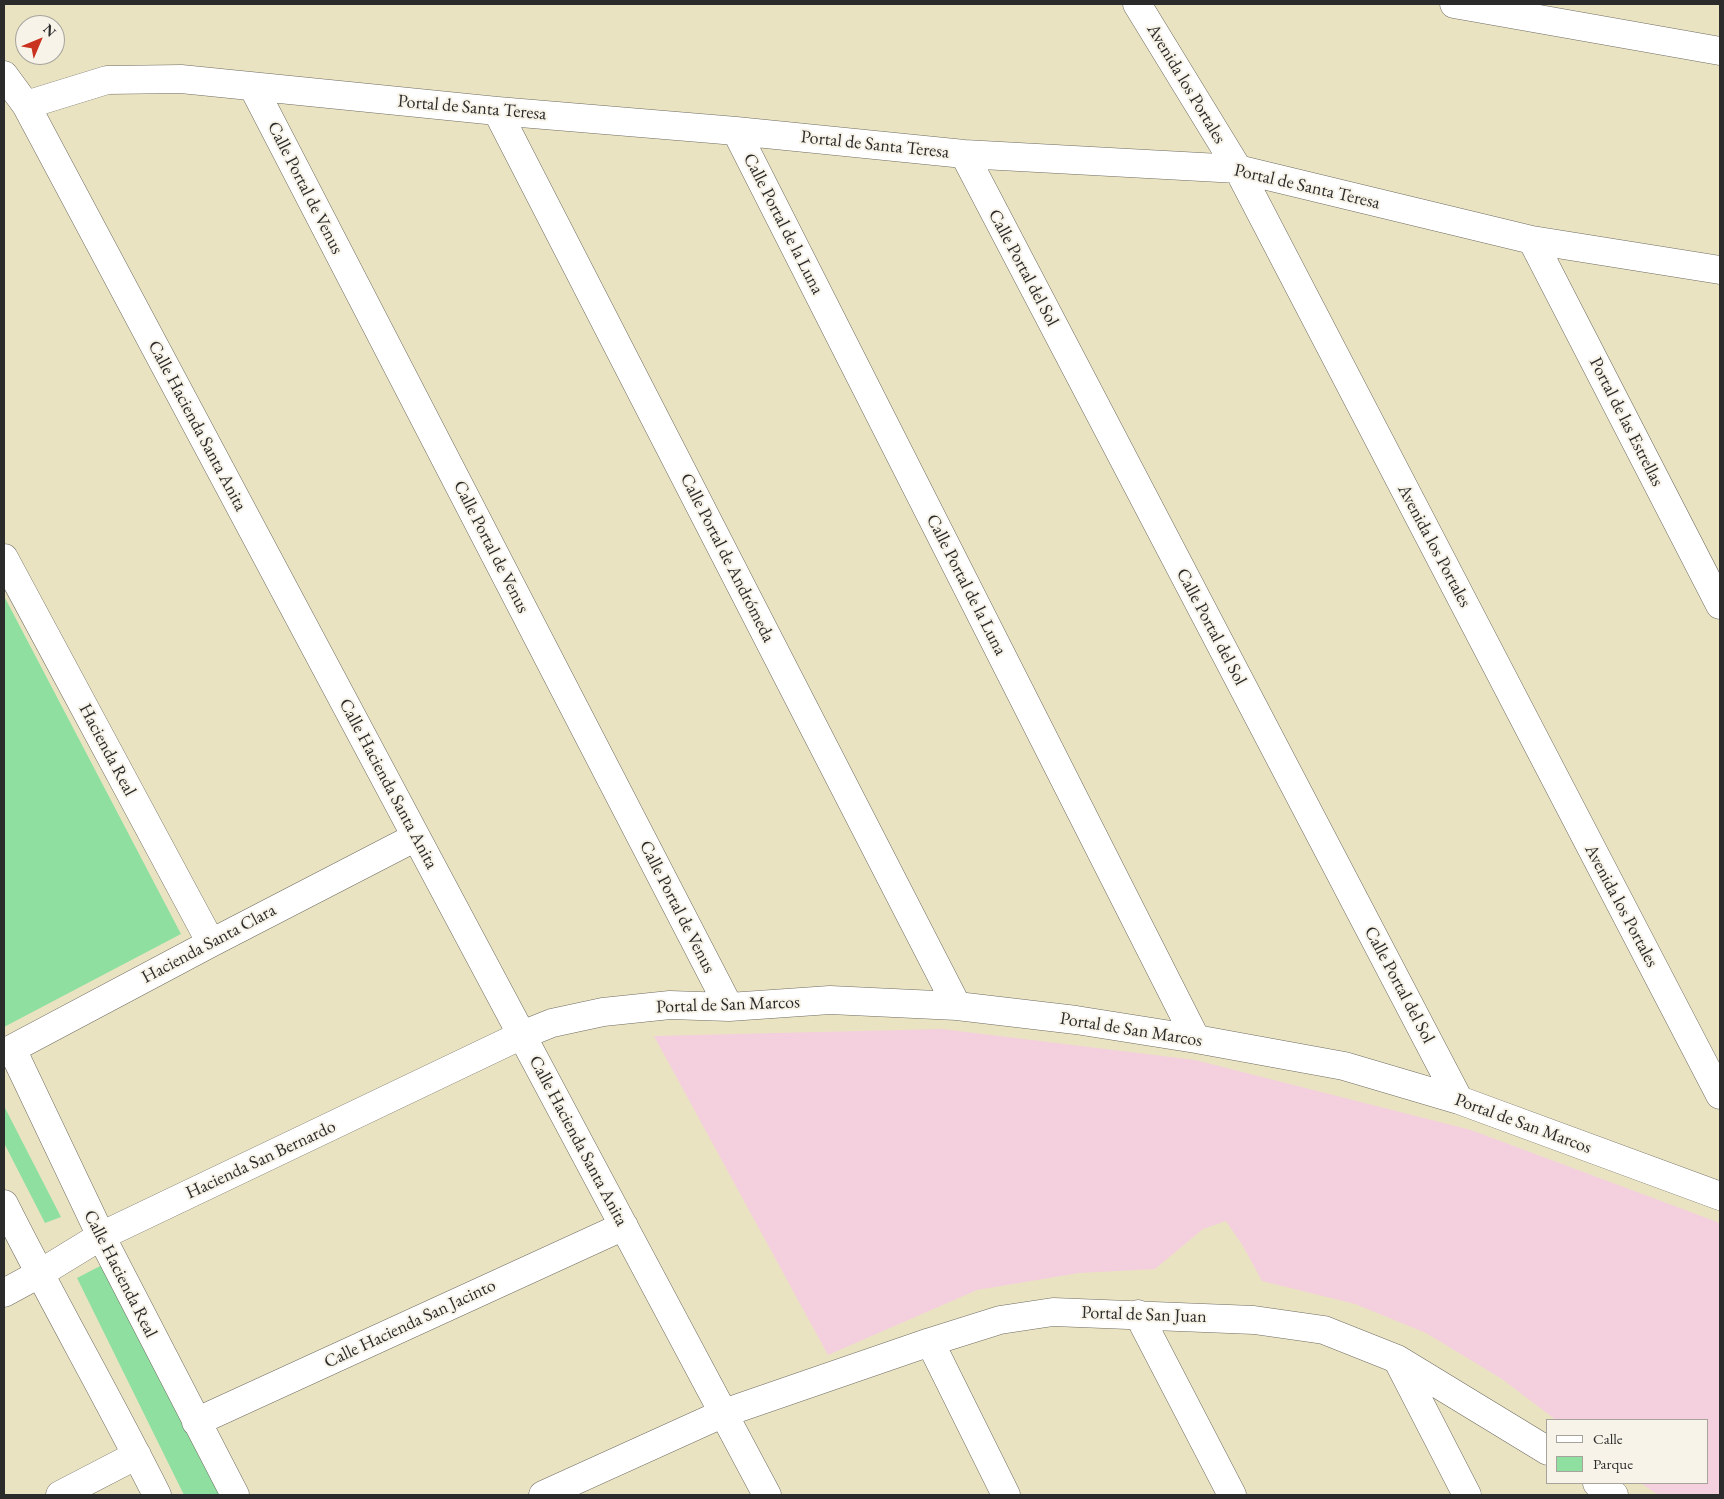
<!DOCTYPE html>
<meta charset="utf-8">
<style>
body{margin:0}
#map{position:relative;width:1724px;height:1499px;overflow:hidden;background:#eae3c2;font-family:"EB Garamond",serif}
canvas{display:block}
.frame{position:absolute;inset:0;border:5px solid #2b2b2b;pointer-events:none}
.legend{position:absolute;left:1546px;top:1419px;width:162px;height:65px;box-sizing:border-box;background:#f7f3e8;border:1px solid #a5a39c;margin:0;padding:6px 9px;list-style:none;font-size:15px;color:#2b2b2b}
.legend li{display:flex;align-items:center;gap:10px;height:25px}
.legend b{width:25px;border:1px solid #a5a39c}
.north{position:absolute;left:15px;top:15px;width:50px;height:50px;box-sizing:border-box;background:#f7f3e8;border:1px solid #a5a39c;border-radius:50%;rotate:45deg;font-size:14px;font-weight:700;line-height:20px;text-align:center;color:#2b2b2b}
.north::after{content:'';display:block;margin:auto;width:18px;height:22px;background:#c8321e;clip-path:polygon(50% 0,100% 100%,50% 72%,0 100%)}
</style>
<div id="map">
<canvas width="1724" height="1499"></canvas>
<div class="frame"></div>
<ul class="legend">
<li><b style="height:6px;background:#fff"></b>Calle</li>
<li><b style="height:14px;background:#8fe0a0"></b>Parque</li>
</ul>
<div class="north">N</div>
</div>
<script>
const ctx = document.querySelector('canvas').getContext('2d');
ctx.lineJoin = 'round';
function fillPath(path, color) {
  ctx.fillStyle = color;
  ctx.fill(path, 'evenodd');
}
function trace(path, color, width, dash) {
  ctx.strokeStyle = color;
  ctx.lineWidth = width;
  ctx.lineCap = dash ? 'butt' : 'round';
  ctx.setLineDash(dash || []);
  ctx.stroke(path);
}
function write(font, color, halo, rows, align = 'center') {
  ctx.font = font + ' "EB Garamond",serif';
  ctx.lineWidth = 4;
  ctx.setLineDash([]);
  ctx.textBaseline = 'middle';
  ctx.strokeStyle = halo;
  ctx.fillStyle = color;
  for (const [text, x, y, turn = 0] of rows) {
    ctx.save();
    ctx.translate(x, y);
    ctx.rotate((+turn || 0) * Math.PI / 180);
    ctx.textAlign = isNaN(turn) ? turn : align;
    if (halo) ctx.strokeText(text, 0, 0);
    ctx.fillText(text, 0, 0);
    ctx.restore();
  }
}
const built = new Path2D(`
 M942 1029 1195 1060 1471 1130 1720 1223V1495H1658L1641 1483H1708V1420H1556L1502 1379 1426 1333 1355 1304 1262 1281 1243 1246 1226 1221 1203 1229 1155 1269 1079 1273 977 1290 828 1355 654 1036Z`);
const green = new Path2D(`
 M4 596 181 934 4 1027Z
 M4 1106 61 1217 45 1223 4 1143Z
 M102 1265 221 1495H184L77 1278Z`);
const minor = new Path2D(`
 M1137 4 1238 169 1720 1095
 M1454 4 1720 51
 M4 75 26 105 767 1495
 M253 87 729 1007
 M26 105 107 80 181 79 497 111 736 131 964 154 1238 169 1532 240 1720 270
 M497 111 957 1006
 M736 131 1196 1039
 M964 154 1459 1100
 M1532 240 1720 605
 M4 558 211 943
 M12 1049 101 1236 235 1495
 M4 1053 211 943 416 837
 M4 1204C53 1302 108 1397 157 1495
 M4 1293 39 1274 101 1236 522 1035 552 1023 603 1012 670 1005 729 1007 830 1000 957 1006 1076 1020 1196 1039 1344 1066 1459 1100 1720 1196
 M1138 1314 1232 1495
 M930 1342 1006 1495
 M1397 1359 1467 1495
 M196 1422 624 1226
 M1597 1483 1614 1495
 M60 1495 137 1455
 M543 1495 724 1413 930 1342 1000 1320 1053 1312 1254 1320 1324 1330 1397 1359 1548 1451`);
const streetNames = [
 ["Avenida los Portales",1186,84,59],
 ["Portal de Santa Teresa",472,108,5],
 ["Portal de Santa Teresa",875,145,6],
 ["Portal de Santa Teresa",1307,187,13],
 ["Calle Portal de Venus",305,188,63],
 ["Calle Portal de la Luna",783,224,63],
 ["Calle Portal del Sol",1023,268,62],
 ["Portal de las Estrellas",1626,422,63],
 ["Calle Hacienda Santa Anita",197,426,62],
 ["Avenida los Portales",1434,546,62],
 ["Calle Portal de Venus",491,547,63],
 ["Calle Portal de Andrómeda",727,558,63],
 ["Calle Portal de la Luna",966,585,63],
 ["Calle Portal del Sol",1211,627,62],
 ["Hacienda Real",107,750,62],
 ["Calle Hacienda Santa Anita",388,784,62],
 ["Avenida los Portales",1621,906,62],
 ["Calle Portal de Venus",677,907,63],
 ["Hacienda Santa Clara",209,944,-28],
 ["Calle Portal del Sol",1399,985,62],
 ["Portal de San Marcos",728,1005,-2],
 ["Portal de San Marcos",1131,1030,9],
 ["Portal de San Marcos",1523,1124,20],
 ["Calle Hacienda Santa Anita",578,1141,62],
 ["Hacienda San Bernardo",261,1160,-25],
 ["Calle Hacienda Real",120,1274,63],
 ["Portal de San Juan",1144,1315,2],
 ["Calle Hacienda San Jacinto",410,1324,-25]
];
fillPath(built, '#f4cfde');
fillPath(green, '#8fe0a0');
trace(minor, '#6e6b60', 29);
trace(minor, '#fff', 28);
write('18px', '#2b2b2b', '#f7f3e8', streetNames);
</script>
